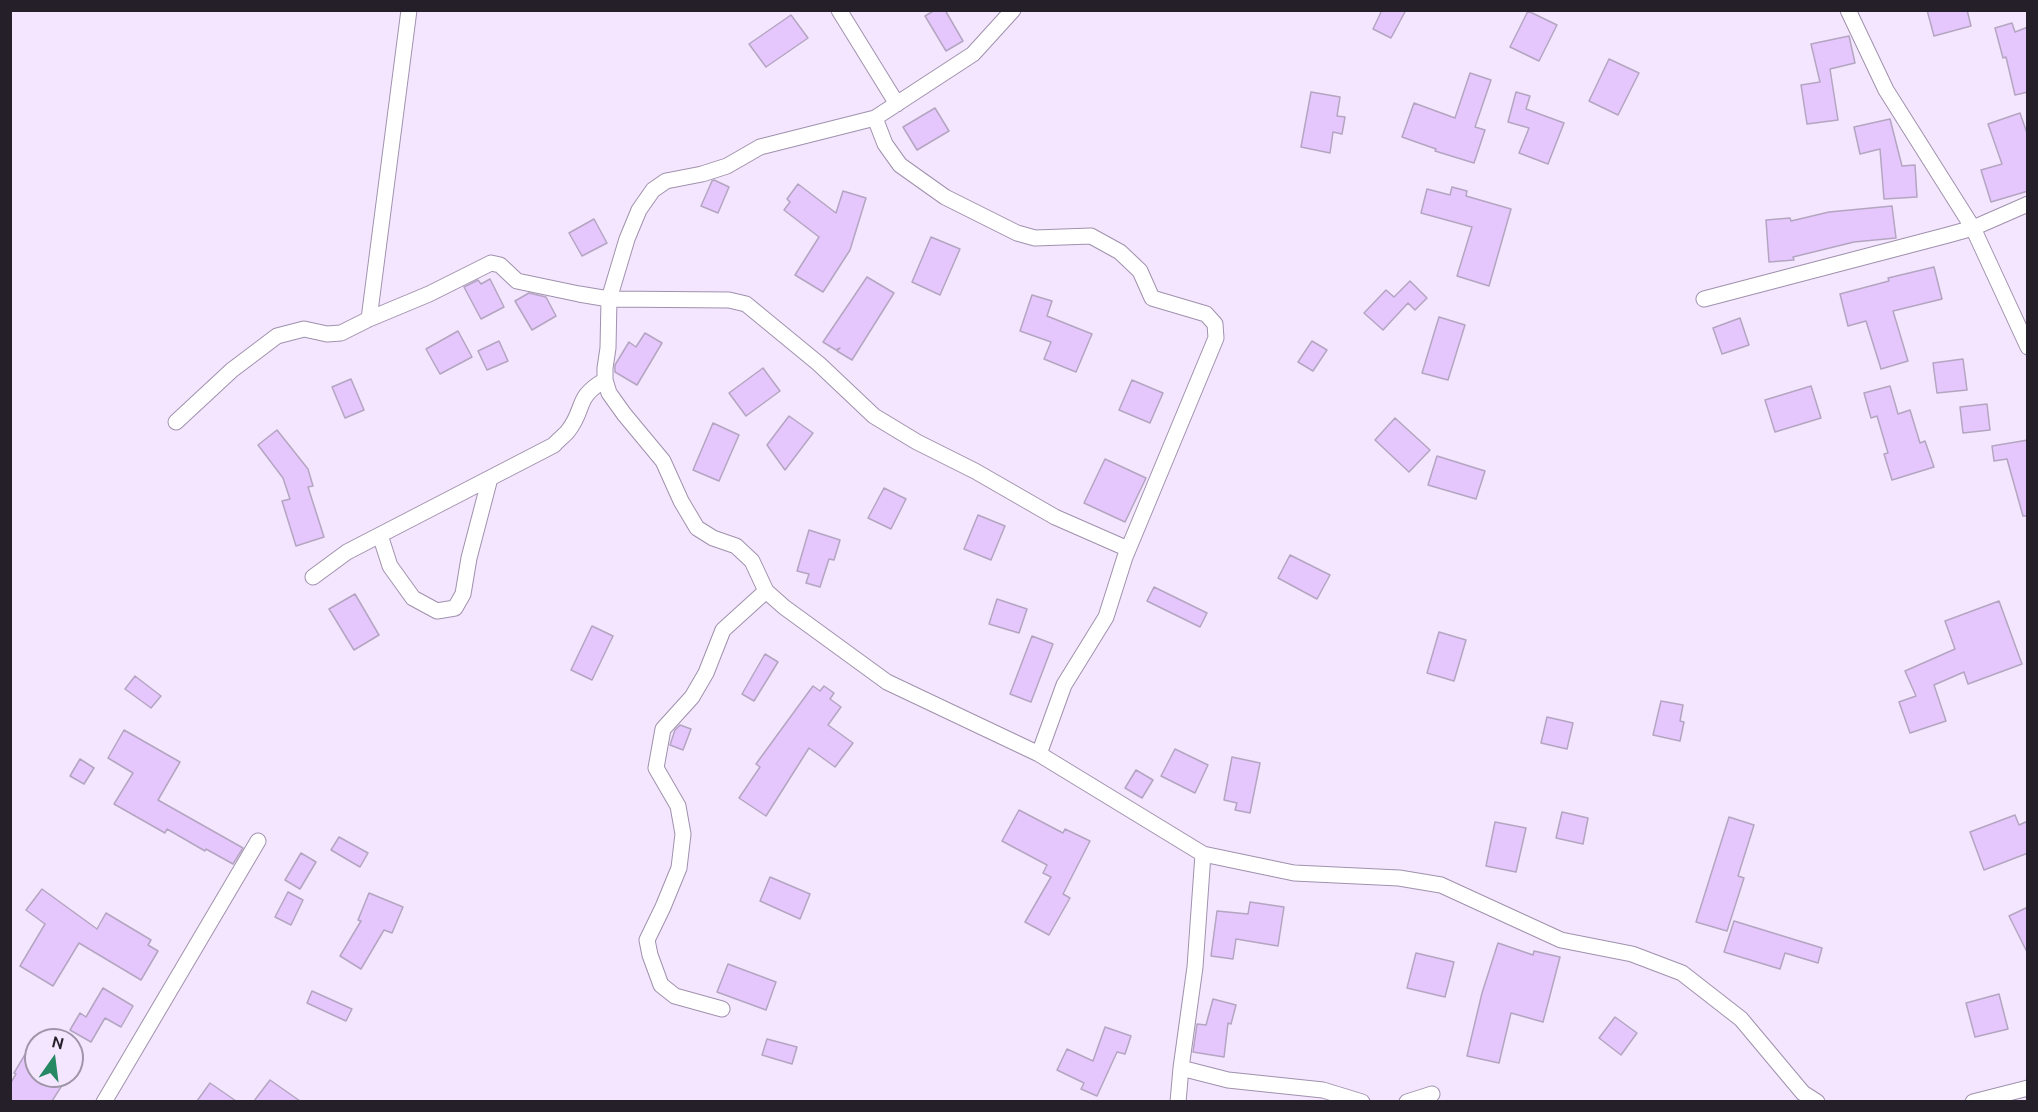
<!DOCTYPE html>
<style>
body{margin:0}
#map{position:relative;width:2038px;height:1112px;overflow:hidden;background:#f3e6fe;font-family:Ubuntu,sans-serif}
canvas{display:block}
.frame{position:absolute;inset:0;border:12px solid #251f2a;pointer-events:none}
.north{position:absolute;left:24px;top:1028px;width:60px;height:60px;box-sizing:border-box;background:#f3e6fe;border:2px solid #a196a9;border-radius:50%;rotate:14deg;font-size:16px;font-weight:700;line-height:24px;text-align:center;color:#251f2a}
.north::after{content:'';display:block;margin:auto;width:21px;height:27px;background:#268964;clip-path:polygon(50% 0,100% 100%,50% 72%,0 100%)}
</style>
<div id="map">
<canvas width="2038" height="1112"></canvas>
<div class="frame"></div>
<div class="north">N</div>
</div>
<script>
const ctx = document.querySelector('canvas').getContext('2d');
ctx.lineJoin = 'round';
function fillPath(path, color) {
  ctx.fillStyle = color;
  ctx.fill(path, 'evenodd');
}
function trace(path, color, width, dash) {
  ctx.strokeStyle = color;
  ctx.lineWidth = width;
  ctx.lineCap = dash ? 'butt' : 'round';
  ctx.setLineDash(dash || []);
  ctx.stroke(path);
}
const building = new Path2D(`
 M935 10H945L963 41 946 51 925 16Z
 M1382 10H1406L1391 38 1373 29Z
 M1927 10H1967L1971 26 1934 36Z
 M1528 11 1557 25 1539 61 1510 47Z
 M791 15 808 38 766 67 749 44Z
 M2012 23 2015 32 2028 27V92L2015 95 2006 57 2003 58 1995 28Z
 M1849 36 1855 63 1830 69 1838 120 1807 124 1801 85 1820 82 1811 44Z
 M1609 59 1639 73 1618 115 1589 101Z
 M1470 73 1491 80 1475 127 1485 130 1474 163 1435 151 1436 149 1402 137 1414 103 1455 118Z
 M1311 92 1340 97 1337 116 1345 117 1342 134 1333 132 1330 153 1301 147Z
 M1516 92 1530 96 1526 109 1564 123 1548 164 1519 153 1529 128 1508 122Z
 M935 108 949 131 917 150 903 127Z
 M2020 113 2028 136V191L1991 202 1981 170 2002 164 1988 124Z
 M1890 119 1902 166 1915 165 1917 197 1884 199 1880 149 1860 154 1854 127Z
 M714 180 729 187 718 213 701 206 712 181Z
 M798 184 836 213 843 191 866 198 850 250 823 292 795 275 819 237 784 210 790 202 787 199Z
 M1452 187 1467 191 1466 196 1511 209 1489 286 1457 276 1472 227 1421 213 1427 189 1450 195Z
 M1892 206 1896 238 1854 242 1793 257 1794 260 1769 262 1766 220 1790 218 1791 221 1829 212Z
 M594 219 607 243 582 256 569 233Z
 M931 237 960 249 940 295 912 282Z
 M1934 267 1942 299 1893 311 1908 361 1881 369 1866 321 1848 326 1840 294 1889 281 1888 278Z
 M867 277 894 293 852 360 837 351 840 348 836 350 823 342Z
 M490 279 504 307 481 319 464 287 478 280 481 284Z
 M1410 281 1427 298 1415 310 1408 303 1383 330 1364 313 1386 290 1394 297Z
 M529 293 546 297 556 316 532 330 515 301Z
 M1032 295 1052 301 1047 316 1092 334 1076 372 1044 359 1051 342 1020 331Z
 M1439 317 1465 325 1448 380 1422 373Z
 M1740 318 1749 345 1722 354 1713 328Z
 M458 331 472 357 440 374 426 349Z
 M645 333 662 343 637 385 615 372V365L629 342 636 347Z
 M499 341 508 361 487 370 478 351Z
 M1312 341 1327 350 1313 371 1298 362Z
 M1963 359 1967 390 1937 393 1933 363Z
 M763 368 780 391 746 416 729 393Z
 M351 379 364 410 345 418 332 387Z
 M1132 380 1163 393 1150 423 1119 410Z
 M1811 386 1821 418 1775 432 1765 400Z
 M1890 386 1898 414 1910 410 1920 443 1925 441 1934 467 1892 480 1884 454 1888 453 1877 416 1871 418 1864 393Z
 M1987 404 1990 430 1963 433 1960 407Z
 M789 416 813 433 785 470 767 445Z
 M1395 418 1430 450 1409 472 1375 440Z
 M713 423 739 435 719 481 693 470Z
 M277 430 308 469 313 486 308 487 324 537 296 546 282 501 290 499 283 478 258 445Z
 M2028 440V516H2023L2007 459 1994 461 1992 446Z
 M1437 456 1485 471 1476 499 1428 485Z
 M1105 459 1146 478 1125 522 1084 503Z
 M884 488 906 499 891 529 868 518Z
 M978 515 1005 526 991 560 964 549Z
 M809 530 840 540 834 560 829 559 820 587 806 583 809 574 797 571Z
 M1290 555 1330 575 1317 599 1278 578Z
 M1154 587 1207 613 1200 627 1147 601Z
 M355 594 379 635 354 650 329 609Z
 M997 599 1027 609 1019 633 989 624Z
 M1999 601 2022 664 1968 684 1964 672 1934 685 1946 721 1910 733 1899 702 1916 696 1905 671 1955 649 1945 621Z
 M592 626 613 636 592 680 571 670Z
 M1439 632 1466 640 1454 681 1427 673Z
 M1032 636 1053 644 1031 702 1010 694Z
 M765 654 778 662 754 701 742 694Z
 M135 676 161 696 151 708 125 689Z
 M813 686 820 691 824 686 834 693 830 699 841 707 828 725 853 743 835 767 809 748 766 816 739 798 760 767 756 764Z
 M1661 701 1683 705 1680 721 1684 722 1680 741 1653 735Z
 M1547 717 1573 723 1567 749 1541 743Z
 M680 725 691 729 683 750 670 745 675 730Z
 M124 730 180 762 158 800 243 848 233 864 206 849 205 851 167 829 165 833 114 804 133 773 108 758Z
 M1175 749 1208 765 1195 793 1161 776Z
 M1232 757 1260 763 1250 813 1235 810 1237 803 1224 800Z
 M80 759 94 768 84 784 70 776Z
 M1136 770 1153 780 1142 798 1125 788Z
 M1019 810 1063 833 1065 829 1090 841 1063 894 1070 898 1049 935 1025 922 1051 877 1043 873 1047 865 1002 841Z
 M1562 812 1588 818 1583 844 1556 838Z
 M2015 815 2019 825 2028 821V853L1984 870 1970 832Z
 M1729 817 1754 825 1738 876 1744 878 1727 931 1696 922Z
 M1495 822 1526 828 1516 872 1486 866Z
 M339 837 368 853 360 867 331 850Z
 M301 853 316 862 300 889 285 880Z
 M770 877 810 894 800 919 760 901Z
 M42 889 97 929 106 913 151 940 148 945 158 951 141 980 79 943 53 986 20 966 45 924 26 910Z
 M288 892 303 900 291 925 275 917Z
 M369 893 403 907 392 933 384 930 361 969 340 956 361 921 358 920Z
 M1250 902 1284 907 1278 946 1236 939 1233 959 1211 956 1217 911 1248 914Z
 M2028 907V954L2009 916Z
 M1734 921 1822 948 1818 963 1785 953 1780 969 1724 952Z
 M1498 943 1533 955 1534 951 1560 957 1543 1022 1511 1013 1499 1063 1467 1056 1482 993Z
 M1416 953 1454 962 1445 997 1407 988Z
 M728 964 776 982 766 1010 717 992Z
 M103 988 133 1006 121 1027 105 1018 91 1042 70 1030 80 1013 86 1017Z
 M312 991 352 1009 346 1021 307 1003Z
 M1999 994 2008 1029 1975 1037 1966 1003Z
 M1213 999 1236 1005 1231 1024 1228 1023 1224 1057 1193 1052 1197 1024 1206 1025Z
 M1615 1017 1637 1033 1621 1055 1599 1038Z
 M1105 1027 1131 1036 1125 1054 1117 1052 1097 1096 1081 1089 1084 1083 1057 1070 1067 1049 1093 1061Z
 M36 1036V1076H68L52 1101H10V1084L16 1074 14 1073Z
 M767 1039 797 1047 792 1064 762 1055Z
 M270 1080 300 1101H254Z
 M210 1083 236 1101H197Z`);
const minor = new Path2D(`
 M839 10 897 104
 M1013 10 973 54 875 118 760 147 727 166 702 174 666 181 653 190 639 210 627 239 609 299 608 348 605 368V380L609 393 624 414 663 461 681 501 697 528 713 538 736 546 752 561 766 591 784 607 887 682 1039 754 1203 854 1294 873 1399 878 1441 885 1561 940 1632 954 1682 973 1741 1019 1803 1093 1817 1102
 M1848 10 1886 90 1973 228 2028 347
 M875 118 885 144 900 165 945 197 1017 233 1035 238 1091 236 1120 252 1140 271 1152 298 1206 314 1215 324 1216 338 1125 557 1106 617 1064 685 1039 754
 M1704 299 1948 235 1973 228 2028 204
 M369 319 409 10
 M176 422 232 370 277 336 304 329 327 334 341 333 369 319 429 294 491 263 500 265 517 281 579 294 609 299 729 300 746 304 819 364 874 416 917 442 975 471 1055 517 1128 549
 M380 535 390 566 413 598 437 611 455 608 463 594 469 558 490 478
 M313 577 347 552 554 445C558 440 564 436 568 431 586 408 574 398 605 380
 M722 1009 675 996 661 985 650 955 647 940 663 907 679 868 683 834 678 806 656 768 663 729 692 697 706 673 723 630 766 591
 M1181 1068 1228 1080 1323 1090 1362 1102
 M104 1102 258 841
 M1178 1102 1181 1068 1195 967 1203 854
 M1407 1102 1432 1094
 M1973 1102 2028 1088`);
fillPath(building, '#e5c7fd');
trace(building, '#b4a5c1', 1.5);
trace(minor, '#a091ad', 17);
trace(minor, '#fff', 15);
</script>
